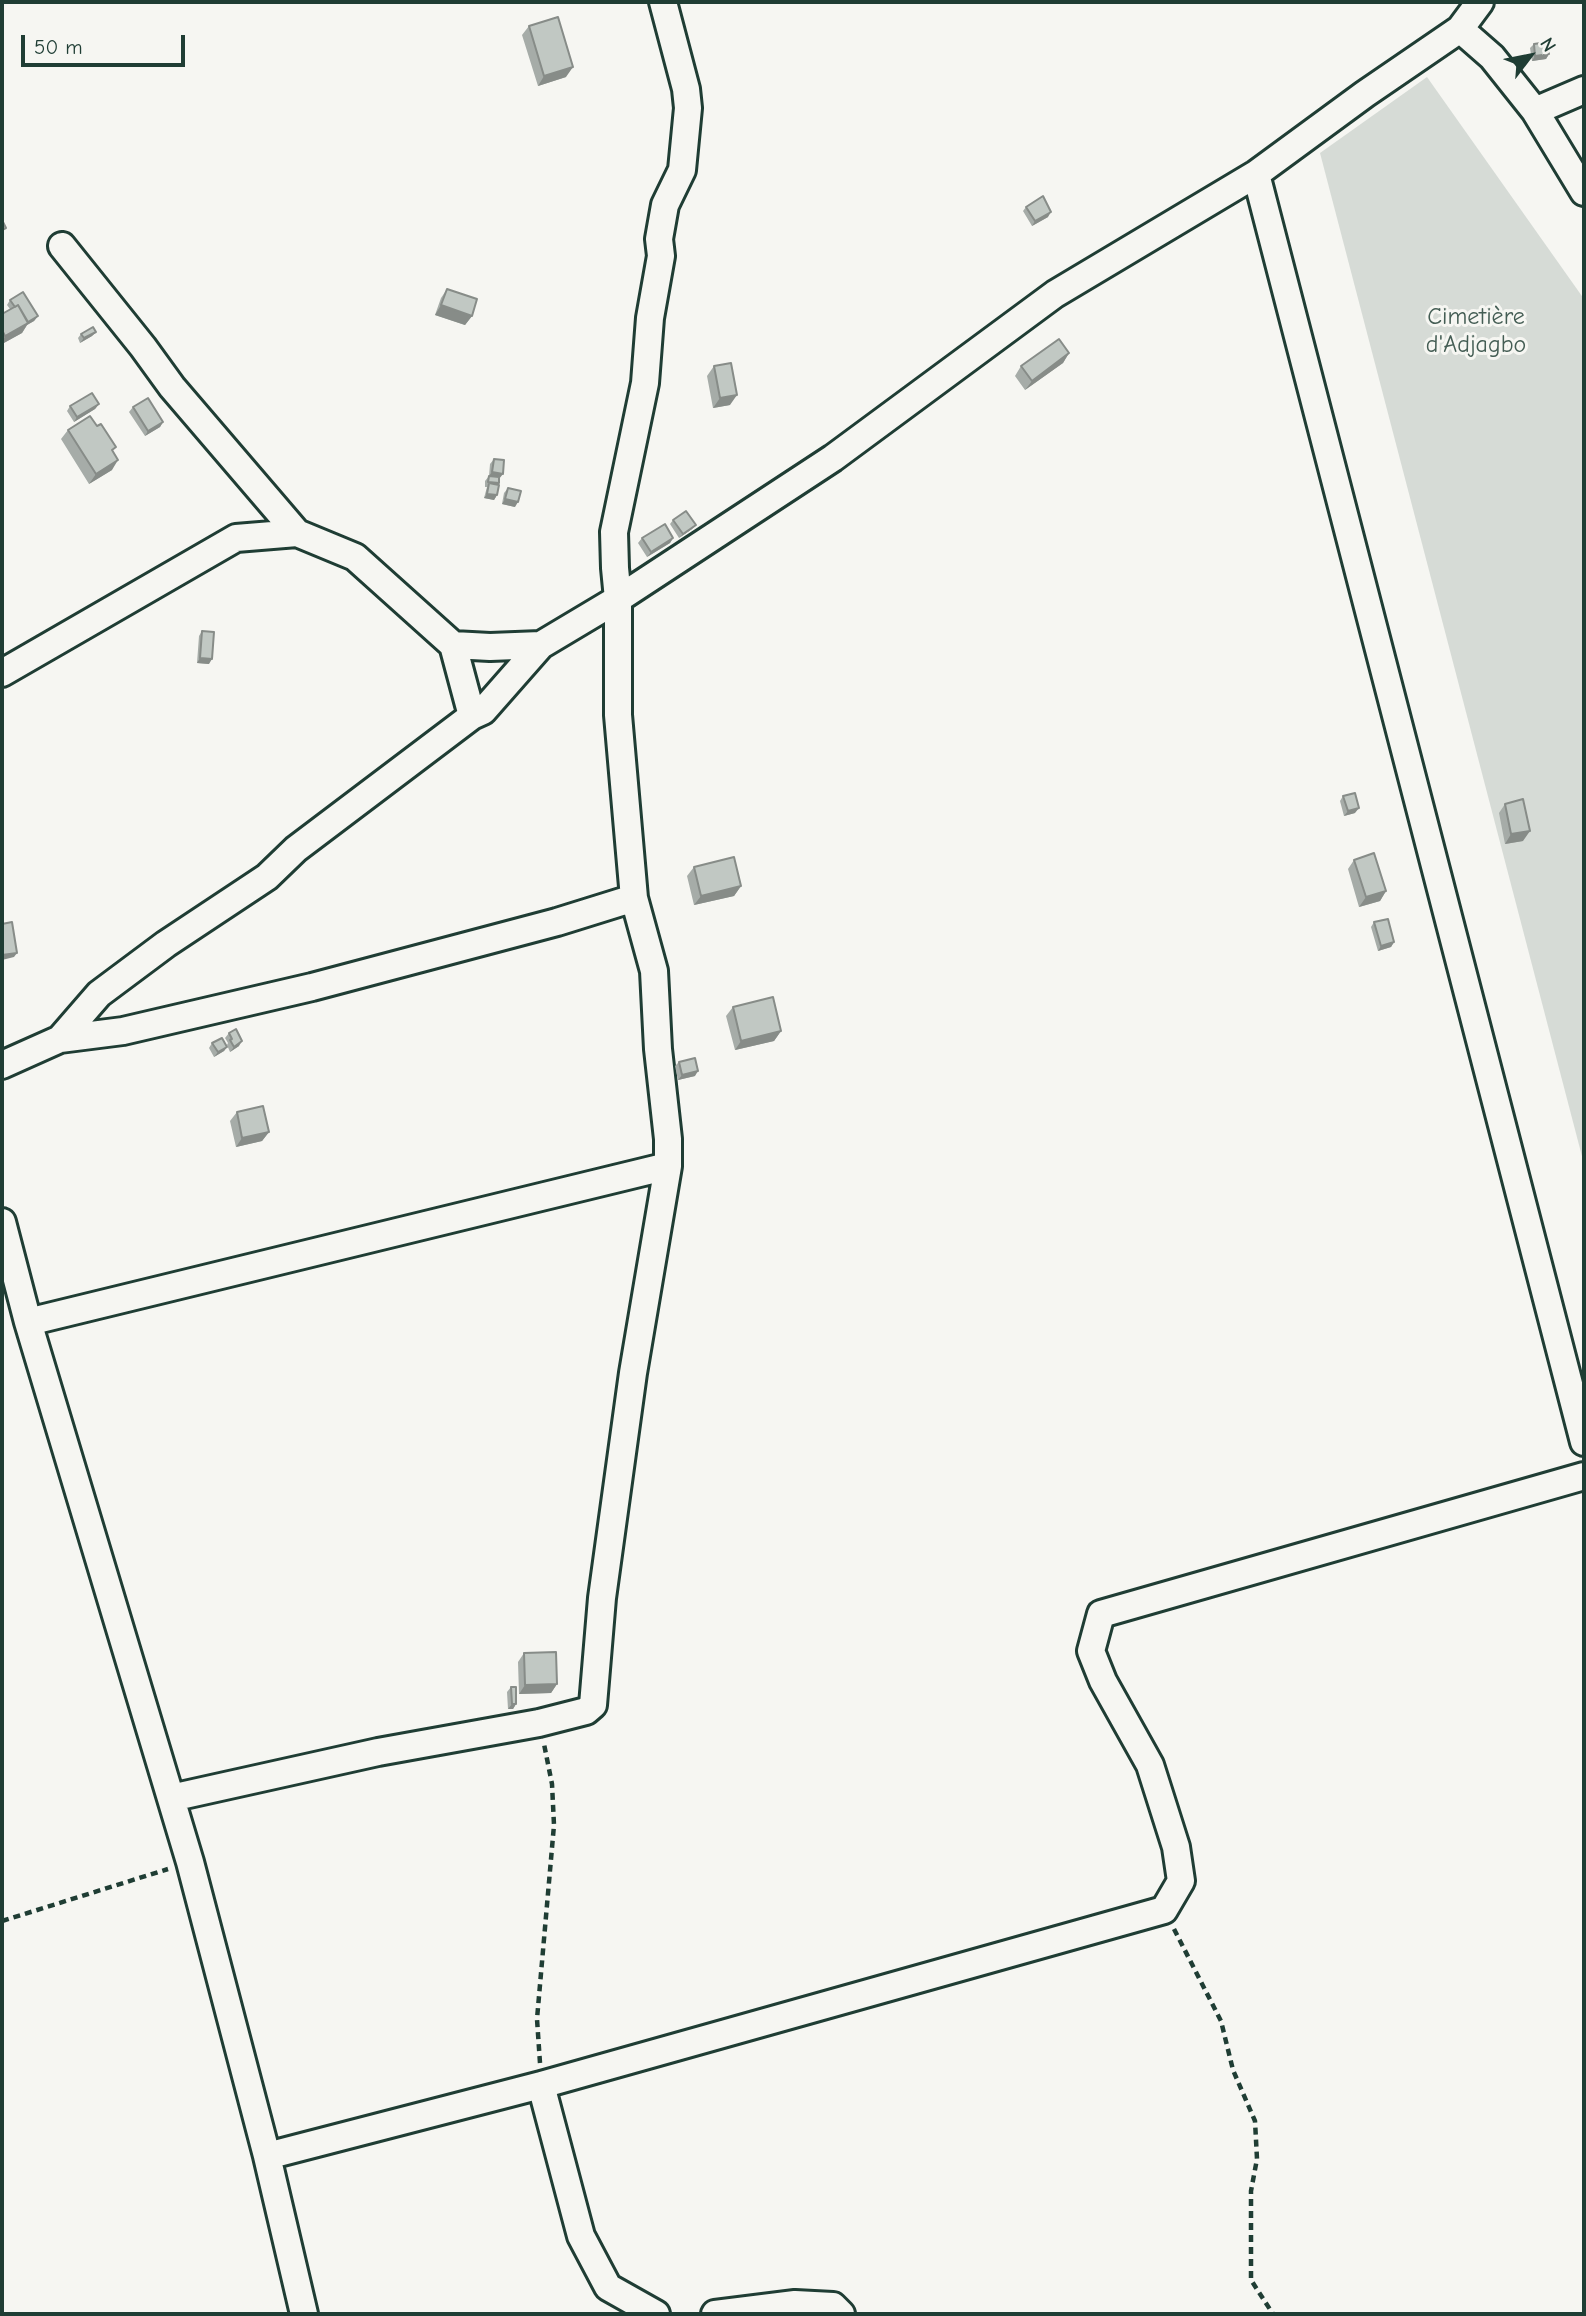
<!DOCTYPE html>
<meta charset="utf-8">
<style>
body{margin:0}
#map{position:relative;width:1586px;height:2316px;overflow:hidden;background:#f6f6f2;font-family:"Comic Neue",sans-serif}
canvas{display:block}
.frame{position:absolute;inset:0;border:4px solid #1f3d34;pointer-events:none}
.north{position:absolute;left:1495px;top:21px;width:70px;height:70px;-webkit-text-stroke:5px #f6f6f2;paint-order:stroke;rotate:58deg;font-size:19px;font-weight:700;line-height:28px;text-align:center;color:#1f3d34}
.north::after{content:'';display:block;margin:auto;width:24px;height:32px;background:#1f3d34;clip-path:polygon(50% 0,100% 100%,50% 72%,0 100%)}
.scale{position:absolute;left:21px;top:35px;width:164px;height:32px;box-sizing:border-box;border:4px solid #1f3d34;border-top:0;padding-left:9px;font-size:21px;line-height:24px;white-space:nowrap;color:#1f3d34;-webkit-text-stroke:5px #f6f6f2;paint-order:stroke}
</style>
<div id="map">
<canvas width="1586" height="2316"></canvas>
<div class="frame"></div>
<div class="north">N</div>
<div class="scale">50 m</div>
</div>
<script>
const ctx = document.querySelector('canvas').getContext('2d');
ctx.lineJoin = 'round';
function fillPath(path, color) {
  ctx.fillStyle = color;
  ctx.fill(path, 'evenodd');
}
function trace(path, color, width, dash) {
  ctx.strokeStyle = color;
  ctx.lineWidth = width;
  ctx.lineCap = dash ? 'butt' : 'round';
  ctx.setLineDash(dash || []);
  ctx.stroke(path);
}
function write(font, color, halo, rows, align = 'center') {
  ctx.font = font + ' "Comic Neue",sans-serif';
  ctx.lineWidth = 6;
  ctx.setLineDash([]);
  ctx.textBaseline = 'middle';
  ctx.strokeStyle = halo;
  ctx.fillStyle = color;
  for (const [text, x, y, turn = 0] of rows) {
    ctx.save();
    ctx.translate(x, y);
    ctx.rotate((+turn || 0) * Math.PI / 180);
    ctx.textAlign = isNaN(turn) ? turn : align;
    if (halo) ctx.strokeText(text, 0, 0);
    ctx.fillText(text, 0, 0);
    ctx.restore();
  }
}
const green = new Path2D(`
 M1427 77 1584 299V1164L1320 153Z`);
const path = new Path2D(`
 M2 1921 168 1869
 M1174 1929 1221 2021 1233 2070 1255 2121 1257 2159 1251 2191V2280L1273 2314
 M540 2063 537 2019 554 1825 552 1784 544 1744`);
const minor = new Path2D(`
 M1460 29 1492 57 1535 111 1584 192
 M1535 111 1584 90
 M1256 174 1584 1442
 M62 246 143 347 172 387 297 533 355 557 453 645 472 716
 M453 645 490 647 541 645
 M2 673 236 538 297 533
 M60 1039 99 994 166 944 267 877 296 849 472 716 483 711 541 645 618 599 833 458 1055 294 1256 174 1365 94 1460 29 1480 2
 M2 1065 60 1039 123 1031 312 987 557 922 634 898
 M2 1222 28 1322 190 1862 267 2156 304 2314
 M28 1322 668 1166
 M171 1798 378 1752 539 1723 586 1711 593 1705 602 1598 633 1373 668 1166V1139L658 1049 654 971 634 898 618 715V599L615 568 614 532 645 383 650 318 661 256 659 239 665 205 682 170 688 108 686 89 663 2
 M541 2085 581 2236 608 2287 656 2314
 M267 2156 541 2085 1164 1910 1181 1881 1176 1847 1150 1765 1103 1681 1091 1651 1101 1614 1584 1476
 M715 2314 795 2304 833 2306 841 2314`);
const wall = new Path2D(`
 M529 26 566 77 538 86 522 35Z
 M1534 44 1549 54 1546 59 1532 61 1530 48Z
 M1026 207 1048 217 1032 226 1023 211Z
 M447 289 472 316 465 325 435 315 441 298Z
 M10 300 38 316 34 321 27 325 22 333 2 344V314L10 309 7 305Z
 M96 332 92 336 80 343 78 338 81 334Z
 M1069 353 1063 363 1025 390 1015 376 1021 366Z
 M714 366 730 405 713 408 707 376Z
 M99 404 95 409 74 422 67 411 70 406Z
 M133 407 163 422 160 427 145 436 129 412Z
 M68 430 113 452 112 470 89 484 61 439Z
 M494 459 499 479 497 495 494 500 484 498 487 487H485V481L489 476 490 464Z
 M508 488 515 507 502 504 504 493Z
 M673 520 692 529 679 538 670 524Z
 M642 538H673L670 543 647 557 638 543Z
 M202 631 209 664 197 663 199 636Z
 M1343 796 1355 813 1344 816 1340 801Z
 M1505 804 1523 841 1505 844 1499 813Z
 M1354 860 1386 891 1380 901 1359 907 1348 869Z
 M694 867 741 886 734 896 694 905 687 876Z
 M1374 922 1394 942 1391 947 1378 951 1371 927Z
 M733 1007 781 1031 774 1041 735 1050 726 1016Z
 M229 1033 239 1046 230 1052 227 1045 228 1043 225 1038Z
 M212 1043 227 1047 224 1051 214 1057 209 1048Z
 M679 1062 695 1076 678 1080 675 1066Z
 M237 1112 269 1132 262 1141 236 1147 230 1121Z
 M524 1653 557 1684 551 1693 519 1694 518 1662Z
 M511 1687 516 1704 513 1709H508L507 1692Z`);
const shadedWall = new Path2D(`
 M1549 54 1546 59 1532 61 1535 56Z
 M573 67 566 77 538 86 544 76Z
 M1051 212 1048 217 1032 226 1035 221Z
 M441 305 472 316 465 325 435 315Z
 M38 316 34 321 27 325 22 333 2 344V342L5 336Z
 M96 332 92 336 80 343 84 338Z
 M1069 353 1063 363 1025 390 1032 381Z
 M737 395 730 405 713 408 720 398Z
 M99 404 95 409 74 422 77 417Z
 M163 422 160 427 145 436 148 431Z
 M118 460 112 470 89 484 96 474Z
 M492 472 503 474 499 479 488 477Z
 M487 494 497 495 494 500 484 498Z
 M505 499 518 502 515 507 502 504Z
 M696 525 692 529 679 538 683 534Z
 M673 538 670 543 647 557 651 552Z
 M200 658 212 659 209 664 197 663Z
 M1359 808 1355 813 1344 816 1348 811Z
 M1530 831 1523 841 1505 844 1511 834Z
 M741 886 734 896 694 905 701 896Z
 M1386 891 1380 901 1359 907 1366 897Z
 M1394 942 1391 947 1378 951 1381 946Z
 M17 953 14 957 2 960V955Z
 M781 1031 774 1041 735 1050 741 1041Z
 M242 1041 239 1046 230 1052 234 1047Z
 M227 1047 224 1051 214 1057 218 1052Z
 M698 1071 695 1076 678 1080 682 1075Z
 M269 1132 262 1141 236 1147 242 1138Z
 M557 1684 551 1693 519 1694 525 1685Z
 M512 1704H516L513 1709H508Z`);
const building = new Path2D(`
 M558 17 573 67 544 76 529 26Z
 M1547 42 1549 54 1535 56 1534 44Z
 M1043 196 1051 212 1035 221 1026 207Z
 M2 220 6 228 2 230Z
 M447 289 477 299 472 316 441 305Z
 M23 292 38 316 28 322 18 305 15 307 10 300Z
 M18 305 28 323 5 336 2 330V314Z
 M93 327 96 332 84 338 81 334Z
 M1059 339 1069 353 1032 381 1021 366Z
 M731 363 737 395 720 398 714 366Z
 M92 393 99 404 77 417 70 406Z
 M148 398 163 422 148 431 133 407Z
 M90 416 97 426 101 424 116 447 112 450 118 460 96 474 68 430Z
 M494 459 504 460 503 474 492 472Z
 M489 476 499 477V483L488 482Z
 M489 483 499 485 497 495 487 494Z
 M508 488 521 491 518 502 505 499Z
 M686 511 696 525 683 534 673 520Z
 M665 524 673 538 651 552 642 538Z
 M202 631 214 632 212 659 200 658Z
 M1355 793 1359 808 1348 811 1343 796Z
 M1523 799 1530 831 1511 834 1505 804Z
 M1374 853 1386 891 1366 897 1354 860Z
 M734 857 741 886 701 896 694 867Z
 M1388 919 1394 942 1381 946 1374 922Z
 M12 922 17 953 2 955V924Z
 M773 997 781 1031 741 1041 733 1007Z
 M236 1029 242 1041 234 1047 230 1040 232 1039 229 1033Z
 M222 1038 227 1047 218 1052 212 1043Z
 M695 1058 698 1071 682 1075 679 1062Z
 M263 1106 269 1132 242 1138 237 1112Z
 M556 1652 557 1684 525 1685 524 1653Z
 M511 1687H516V1704H512Z`);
const parkNames = [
 ["Cimetière",1476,317],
 ["d'Adjagbo",1476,345]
];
fillPath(green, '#d6dbd6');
trace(minor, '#1f3d34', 32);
trace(path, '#1f3d34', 4.5, [7, 5]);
trace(minor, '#f6f6f2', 26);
fillPath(wall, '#a6aca8');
fillPath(shadedWall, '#878c88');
fillPath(building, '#c1c8c3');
trace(building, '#878c88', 2);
write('24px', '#445d54', '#f6f6f2', parkNames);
</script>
